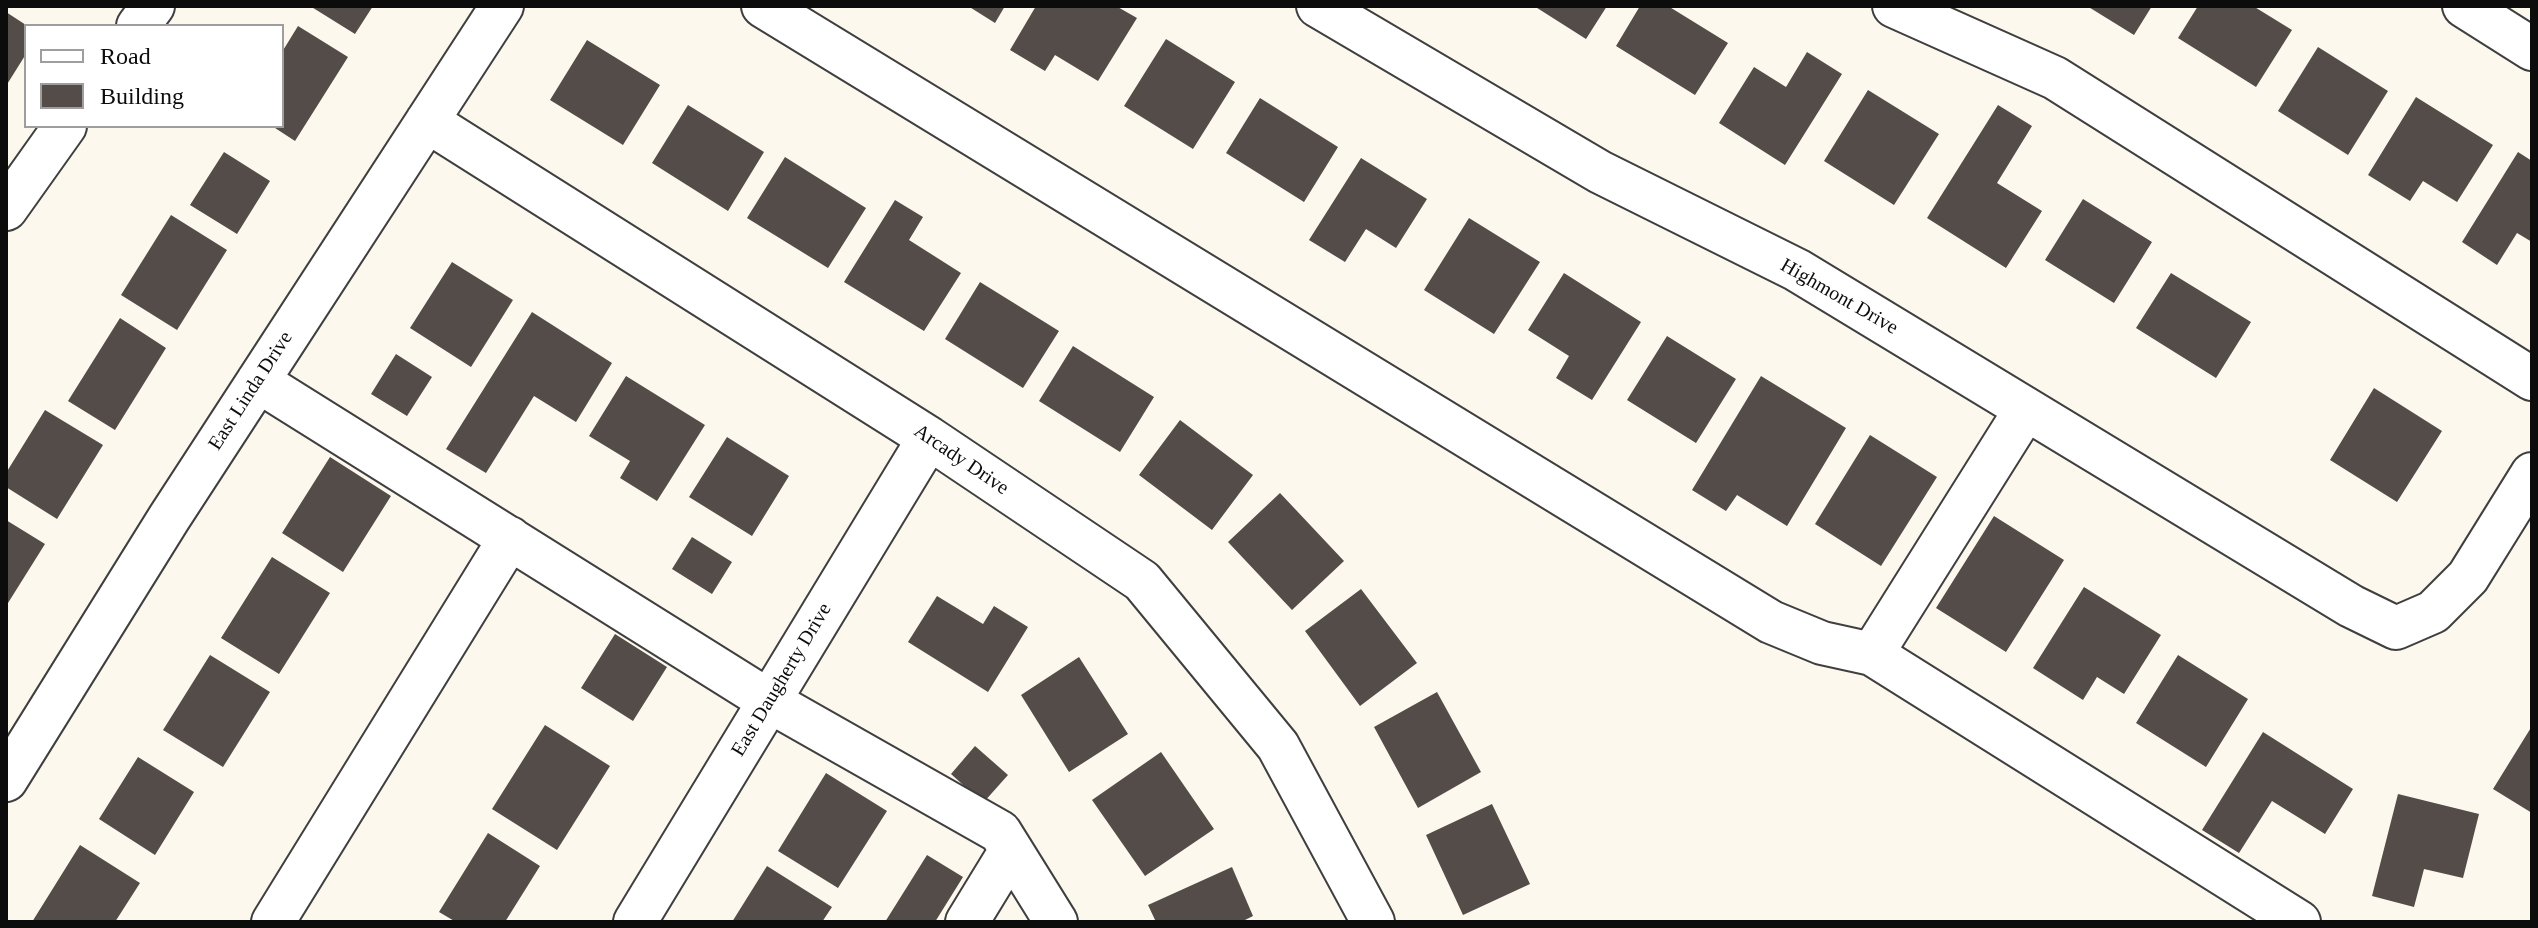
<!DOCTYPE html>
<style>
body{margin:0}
#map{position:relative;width:2538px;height:928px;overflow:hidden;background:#fdf8ed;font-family:Georgia,serif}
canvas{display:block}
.frame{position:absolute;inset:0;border:8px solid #0c0c0c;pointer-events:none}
.legend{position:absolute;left:24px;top:24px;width:260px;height:104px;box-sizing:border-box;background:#fff;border:2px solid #9e9e9e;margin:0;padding:10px 14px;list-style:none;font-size:24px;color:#0c0c0c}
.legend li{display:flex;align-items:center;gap:16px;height:40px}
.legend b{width:40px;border:2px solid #9e9e9e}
</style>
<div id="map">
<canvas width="2538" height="928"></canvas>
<div class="frame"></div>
<ul class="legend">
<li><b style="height:10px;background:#fff"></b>Road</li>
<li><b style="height:22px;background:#534c49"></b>Building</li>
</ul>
</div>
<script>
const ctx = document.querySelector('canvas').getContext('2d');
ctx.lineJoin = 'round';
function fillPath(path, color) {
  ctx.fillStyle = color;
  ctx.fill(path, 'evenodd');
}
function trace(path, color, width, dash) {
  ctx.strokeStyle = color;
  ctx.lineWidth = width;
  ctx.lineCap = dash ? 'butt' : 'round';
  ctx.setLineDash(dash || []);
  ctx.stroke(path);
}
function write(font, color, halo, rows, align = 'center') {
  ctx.font = font + ' Georgia,serif';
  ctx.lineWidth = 8;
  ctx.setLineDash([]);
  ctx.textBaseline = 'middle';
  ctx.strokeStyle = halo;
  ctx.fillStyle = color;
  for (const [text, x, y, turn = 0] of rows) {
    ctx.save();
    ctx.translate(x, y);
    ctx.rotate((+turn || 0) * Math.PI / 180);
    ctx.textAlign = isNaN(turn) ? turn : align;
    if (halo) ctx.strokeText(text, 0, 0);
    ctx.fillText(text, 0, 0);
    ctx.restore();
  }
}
const building = new Path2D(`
 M310 6H373L355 34Z
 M968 6H1005L995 23Z
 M1036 6H1116L1137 18 1098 81 1055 55 1045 71 1010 50Z
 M1534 6H1607L1586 39Z
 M1640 6H1668L1728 43 1695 95 1616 46Z
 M2087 6H2152L2134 35Z
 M2198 6H2253L2292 30 2256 87 2178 38Z
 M6 12 26 25V54L6 86Z
 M298 26 348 57 295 141 272 126H282V52Z
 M1166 39 1235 82 1193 149 1124 106Z
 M587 40 660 85 623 145 550 100Z
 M2318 47 2388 91 2348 155 2278 111Z
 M1807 52 1842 74 1785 165 1719 123 1754 67 1786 87Z
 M1868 90 1939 134 1894 205 1824 161Z
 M2416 97 2493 145 2457 202 2423 181 2410 201 2368 175Z
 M1260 98 1338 147 1304 202 1226 153Z
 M688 105 764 152 728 211 652 163Z
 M1998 105 2032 126 1997 183 2042 211 2006 268 1927 218Z
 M224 152 270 181 237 234 190 205Z
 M2518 152 2532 161V242L2517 233 2497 265 2462 242Z
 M785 157 866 208 828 268 747 218Z
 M1361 158 1427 199 1396 248 1366 229 1345 262 1309 240Z
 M2083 199 2152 242 2114 303 2045 260Z
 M895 200 923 217 909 240 961 273 924 331 844 282Z
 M171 215 227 250 177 330 121 295Z
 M1469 218 1540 262 1494 334 1424 290Z
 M452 262 513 300 471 367 410 328Z
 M1564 273 1641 322 1592 400 1556 378 1569 356 1528 330Z
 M2171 273 2251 322 2216 378 2136 328Z
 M980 282 1059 331 1023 388 945 339Z
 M532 312 612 363 576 422 534 396 486 473 446 449Z
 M120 318 166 348 115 430 68 401Z
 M1667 336 1736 379 1696 443 1627 400Z
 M1073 346 1154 397 1120 452 1039 401Z
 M396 354 432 377 407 416 371 394Z
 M626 376 705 425 657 501 620 478 630 461 589 436Z
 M1761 376 1846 428 1787 526 1737 495 1726 511 1692 490Z
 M2374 388 2442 431 2397 502 2330 460Z
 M45 410 103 445 57 519 6 487V473Z
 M1180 420 1253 475 1212 530 1139 475Z
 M1870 435 1937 477 1881 566 1815 524Z
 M727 437 789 476 752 536 689 497Z
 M330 457 391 496 343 572 282 533Z
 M1280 493 1344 561 1292 610 1228 542Z
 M1994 516 2064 560 2006 652 1936 608Z
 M6 520 45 544 8 603 6 602Z
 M692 537 732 562 712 594 672 569Z
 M272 557 330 593 279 674 221 638Z
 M2084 587 2161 635 2124 694 2097 677 2083 700 2033 668Z
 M1361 589 1417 663 1360 706 1305 631Z
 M937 596 983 624 994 606 1028 627 988 692 908 642Z
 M615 634 667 667 633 721 581 688Z
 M210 655 270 692 223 767 163 730Z
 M2178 655 2248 699 2206 767 2136 723Z
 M1079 657 1128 734 1069 772 1021 695Z
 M1437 692 1481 772 1418 808 1374 727Z
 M545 725 610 766 557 850 492 809Z
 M2532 726V813L2493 789Z
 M2263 732 2353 789 2325 834 2272 801 2239 853 2202 830Z
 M975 746 1008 775 983 803 951 774Z
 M1161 752 1214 829 1145 876 1092 800Z
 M138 757 194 792 155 855 99 819Z
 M826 773 887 811 838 888 778 851Z
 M2398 794 2479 814 2463 878 2424 869 2414 907 2372 896Z
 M1492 804 1530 884 1463 915 1426 835Z
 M488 833 540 866 505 922H456L439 912Z
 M80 845 140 883 115 922H32Z
 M927 855 963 877 935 922H885Z
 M767 866 832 907 822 922H732Z
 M1232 867 1253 916 1241 922H1156L1148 905Z`);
const minor = new Path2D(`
 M763 6 1771 622 1822 643 1872 654
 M1318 6 1600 172 1797 270 2351 606 2396 628 2433 612 2468 577 2532 474
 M1894 6 2055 78 2532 379
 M2464 6 2532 49
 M138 26 153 6
 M427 121 929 438 1142 581 1278 746 1373 922
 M6 209 65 126
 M258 381 769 701 1000 832 1056 922
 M2026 409 1872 654 2299 922
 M6 780 169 518 502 6
 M273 922 510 538
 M635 922 929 438
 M967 922 1011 850`);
const streetNames = [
 ["Highmont Drive",1839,297,30],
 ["East Linda Drive",251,391,-57],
 ["Arcady Drive",961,460,34],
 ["East Daugherty Drive",782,680,-59]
];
fillPath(building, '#534c49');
trace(minor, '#3f3f3f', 46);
trace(minor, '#fff', 42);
write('20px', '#0c0c0c', '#fff', streetNames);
</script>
